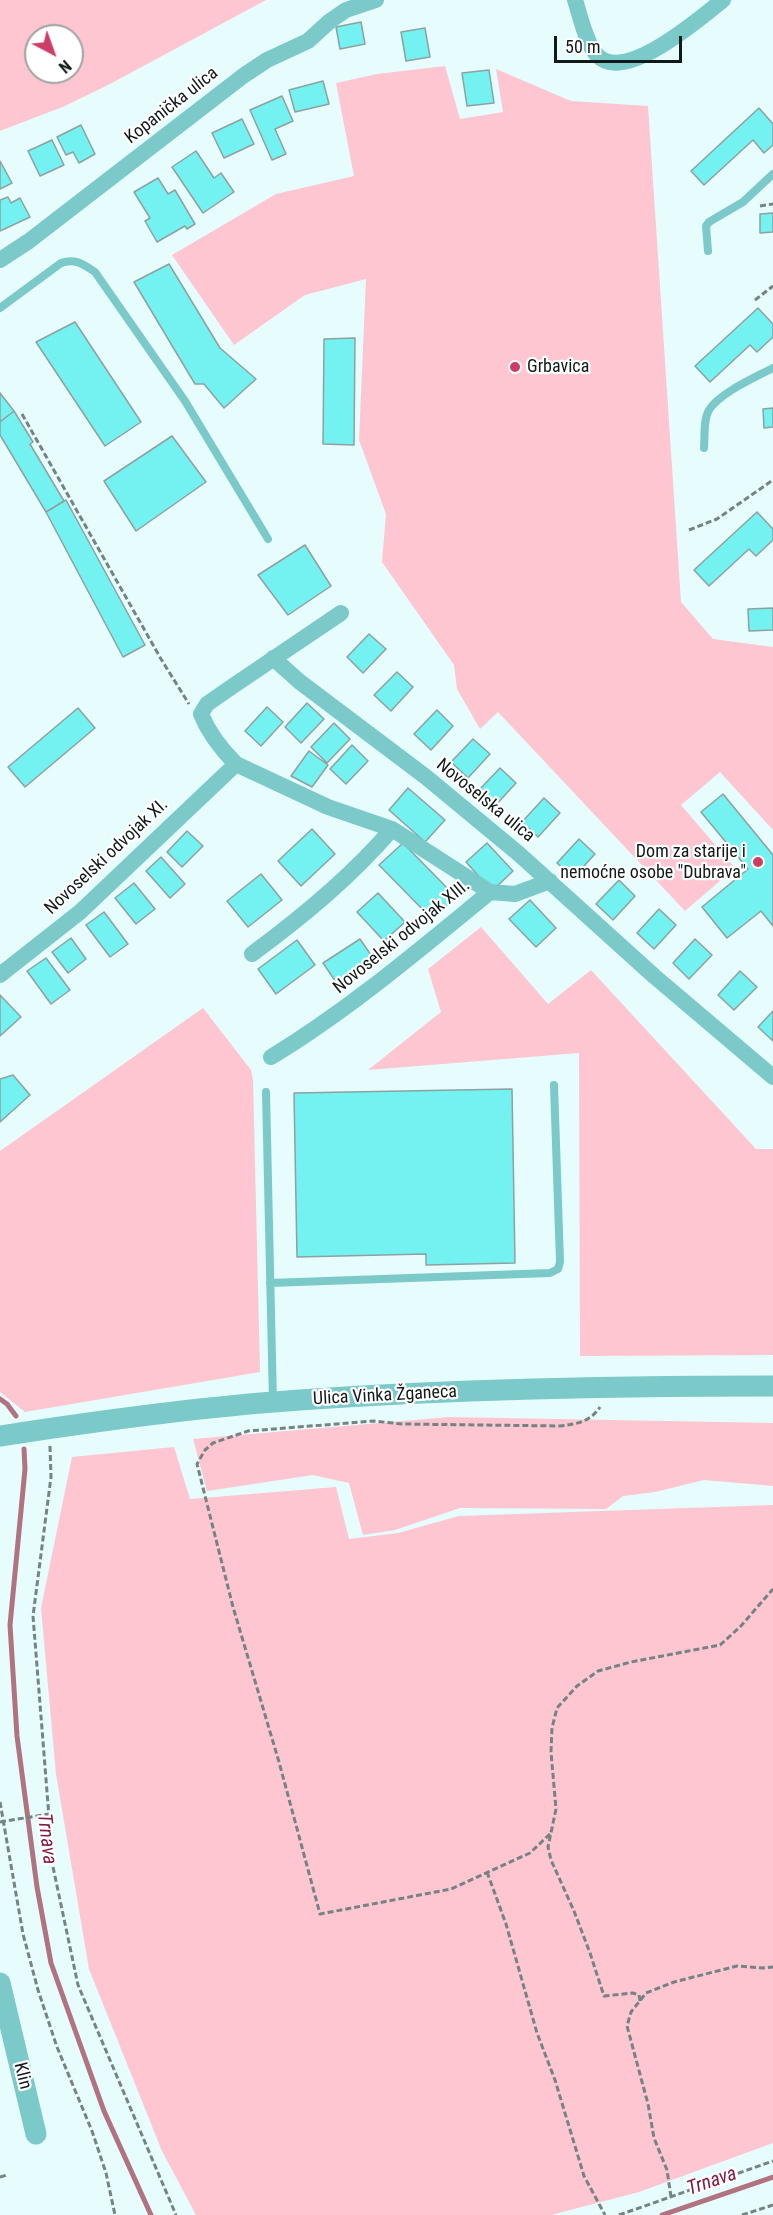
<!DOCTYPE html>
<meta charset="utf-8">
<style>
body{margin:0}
#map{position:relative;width:773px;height:2215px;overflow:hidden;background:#e7fcfc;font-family:"Roboto Condensed",sans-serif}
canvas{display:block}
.north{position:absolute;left:24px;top:24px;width:60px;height:60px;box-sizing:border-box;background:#fff;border:2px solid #a0a3a3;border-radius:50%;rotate:139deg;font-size:16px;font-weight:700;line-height:24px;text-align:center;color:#121919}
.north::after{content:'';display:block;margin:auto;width:21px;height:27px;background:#cc3d68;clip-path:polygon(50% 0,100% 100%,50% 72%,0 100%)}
.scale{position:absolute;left:554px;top:36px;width:128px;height:27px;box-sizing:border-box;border:3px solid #121919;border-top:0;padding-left:8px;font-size:18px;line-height:21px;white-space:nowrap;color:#121919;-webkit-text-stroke:4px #fff;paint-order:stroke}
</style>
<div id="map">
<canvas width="773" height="2215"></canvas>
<div class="north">N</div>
<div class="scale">50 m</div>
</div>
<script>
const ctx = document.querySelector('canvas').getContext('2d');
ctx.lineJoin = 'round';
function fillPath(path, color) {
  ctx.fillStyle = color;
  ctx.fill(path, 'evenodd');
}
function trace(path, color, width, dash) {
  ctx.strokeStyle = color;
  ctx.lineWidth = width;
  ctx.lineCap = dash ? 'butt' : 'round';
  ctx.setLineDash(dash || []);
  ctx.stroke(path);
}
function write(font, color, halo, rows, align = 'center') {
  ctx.font = font + ' "Roboto Condensed",sans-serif';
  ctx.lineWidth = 4.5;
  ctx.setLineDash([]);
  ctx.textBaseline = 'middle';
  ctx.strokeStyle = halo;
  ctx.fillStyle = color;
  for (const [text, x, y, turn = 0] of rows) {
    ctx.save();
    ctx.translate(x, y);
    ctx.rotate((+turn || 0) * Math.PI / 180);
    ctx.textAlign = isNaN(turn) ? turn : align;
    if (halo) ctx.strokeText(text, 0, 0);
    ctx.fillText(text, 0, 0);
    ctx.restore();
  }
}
const green = new Path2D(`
 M0 0H266L110 84 65 106 0 131ZM36 36H72V72H36Z
 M445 66 460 119 503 112 496 69 571 101 648 106 681 602 713 639 773 647V830L720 772 681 805 735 868 685 911 498 712 480 729 457 689 454 665 382 562 386 514 359 440 366 279 305 295 234 345 172 255 276 194 354 176 336 83 377 74Z
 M481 927 548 1004 591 970 756 1149H773V1355L580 1356 579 1053 368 1070 441 1012 428 969Z
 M203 1008 251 1070 253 1080 260 1372 25 1412 0 1392V1151Z
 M449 1417 773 1423V1486L704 1480 655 1492 623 1496 606 1509 460 1508 395 1530 363 1535 349 1483 313 1475 207 1491 193 1439Z
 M174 1447 190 1499 336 1487 349 1539 398 1533 459 1516 773 1505V2143L639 2192 551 2215H196L162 2151 89 1969 56 1774 41 1608 72 1457Z`);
const stream = new Path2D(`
 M0 1399 7 1404 16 1416
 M24 1449 25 1469 10 1625 17 1736 37 1887 51 1963 104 2111 151 2215
 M662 2215 773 2177`);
const building = new Path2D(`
 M361 22 365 44 340 49 336 27Z
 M425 28 430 57 406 61 401 32Z
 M489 70 494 103 467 106 462 73Z
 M323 81 329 104 295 112 289 90Z
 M282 96 293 121 275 129 286 154 272 160 250 110Z
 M759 108 773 124V145L764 153 753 140 704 185 691 171Z
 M242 119 254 144 224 158 212 133Z
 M81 125 95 154 79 163 73 152 66 155 57 137Z
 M52 140 64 165 40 176 28 151Z
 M196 151 214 178 221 173 234 192 203 213 172 167Z
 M0 161 12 183 0 189Z
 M158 178 168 194 175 190 195 224 187 229 185 226 157 242 145 221 150 218 134 192Z
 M8 197 11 203 20 198 30 217 0 231V200Z
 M773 213V232L760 233V214Z
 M169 264 220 348 256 379 224 408 204 384H195L134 282Z
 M758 308 773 324V337L757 352 750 345 710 382 695 366Z
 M75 322 141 422 105 446 36 342Z
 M355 338 354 445 323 444 324 339Z
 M0 393 14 411 0 422Z
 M773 408V427L764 428 763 409Z
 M14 411 33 442 30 444 64 501 46 512 0 435V422Z
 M172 436 206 482 136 531 104 481Z
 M66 500 145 645 123 657 46 512Z
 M757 512 773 529V540L756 556 749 549 709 586 694 570Z
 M305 545 331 586 288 615 258 575Z
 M773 608V630L749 631 748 609Z
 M369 634 386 649 363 673 347 657Z
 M397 672 413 687 391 711 374 695Z
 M307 703 324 719 301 743 285 727Z
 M267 707 283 722 261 746 245 731Z
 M78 708 95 728 25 787 8 767Z
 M437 710 453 726 431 750 414 734Z
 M334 723 350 739 327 763 311 747Z
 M473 739 490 754 468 778 451 762Z
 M352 745 368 761 346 784 330 769Z
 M309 751 328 765 312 787 291 776Z
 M500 768 516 783 494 807 478 791Z
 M408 788 445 820 425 842 389 810Z
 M723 794 773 855V926L761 911 727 938 702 907 748 869 701 812Z
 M544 798 560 813 538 837 522 822Z
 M312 829 335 854 301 886 278 861Z
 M187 831 203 846 182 867 167 852Z
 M579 839 595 854 573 878 557 863Z
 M403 843 456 897 432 919 379 865Z
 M487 843 513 871 492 891 466 862Z
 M161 857 185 884 170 898 146 871Z
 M261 874 282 900 248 927 227 901Z
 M619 880 635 896 613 920 596 904Z
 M134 883 155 909 136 924 115 898Z
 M378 893 405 922 384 941 357 912Z
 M530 900 556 928 536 947 509 919Z
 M659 909 676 925 654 949 637 933Z
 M104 912 128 944 110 957 86 925Z
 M71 938 86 959 68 973 52 952Z
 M360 939 375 961 338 985 323 963Z
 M695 939 712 955 689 979 673 963Z
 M297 940 315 965 276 994 258 969Z
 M46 958 70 990 51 1004 27 971Z
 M740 971 757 987 734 1010 718 995Z
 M0 995 21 1017 0 1036Z
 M773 1011V1041L758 1027Z
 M13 1075 30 1095 0 1122V1079Z
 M512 1089 515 1263 426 1265V1254L297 1257 294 1093Z`);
const path = new Path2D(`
 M760 206 773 204
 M755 300 773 286
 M22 414 161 659 189 704
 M689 530 717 519 773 480
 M50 1446 51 1477 33 1616 53 1867 78 1985 176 2215
 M0 1802 23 1934 38 1990 57 2047 92 2131 106 2173 115 2215
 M0 1822 49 1814
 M550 1834 530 1853 451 1889 320 1914 279 1762 233 1607 197 1464 205 1450 213 1443 248 1431 374 1421 402 1424 560 1426C577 1424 590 1422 600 1407
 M487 1872 506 1924 537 2033 555 2080 584 2176 605 2215
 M640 2001 639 1995 633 1993 604 1996 590 1953 574 1911 551 1860 548 1847 556 1809 551 1752 552 1728 557 1708 577 1686 598 1671 631 1662 720 1645 740 1627 773 1589
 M0 2177 7 2175
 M671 2197 667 2170 654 2138 648 2104 627 2026 631 2012 646 1993 674 1982 737 1966 763 1968 773 1967
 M619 2215 773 2161
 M742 2215 773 2205`);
const service = new Path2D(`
 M708 251 706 226 709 222 743 202 773 174
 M0 308 61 263C75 258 83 264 95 272L185 401 268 539
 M704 448C705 437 703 420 709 410 719 393 756 377 773 368
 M266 1092 273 1402
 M270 1283 550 1273 558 1269 560 1262 554 1085`);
const minor = new Path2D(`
 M575 0C580 15 586 44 597 55 624 85 700 18 723 0
 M0 260 29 241 243 76 267 60 308 41 330 21 346 10 376 0
 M273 658 300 682 426 777 519 854 654 976 773 1077
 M490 892 515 894 550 881
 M252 954C302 917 351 877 392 829L328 807 236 764C221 749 209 734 201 714L207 704 233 686 341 613
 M0 975 80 912 236 764
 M271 1057C350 1009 419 950 490 892L392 829`);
const tertiary = new Path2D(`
 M0 1436C91 1422 183 1409 274 1402 440 1389 607 1386 773 1386
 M0 1983 36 2134`);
const markers = [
 [515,367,6,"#cc3d68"],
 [758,862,6,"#cc3d68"]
];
const streetNames = [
 ["Kopanička ulica",172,106,-38],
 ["Novoselska ulica",485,801,39],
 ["Novoselski odvojak XI.",107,857,-43],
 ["Novoselski odvojak XIII.",402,937,-39],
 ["Ulica Vinka Žganeca",385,1396,-3],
 ["Klin",22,2076,76]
];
const poiNames = [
 ["Grbavica",527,367],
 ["Dom za starije i",746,852,"right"],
 ["nemoćne osobe \"Dubrava\"",746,873,"right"]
];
const waterNames = [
 ["Trnava",46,1839,83],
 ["Trnava",712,2182,-19]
];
fillPath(green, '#fdc6d0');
trace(stream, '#b1737f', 5);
fillPath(building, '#74f2f1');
trace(building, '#8ea1a1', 1.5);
trace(path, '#758383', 3, [6, 3]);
trace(service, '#7bc9c8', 8);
trace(minor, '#7bc9c8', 16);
trace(tertiary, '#7bc9c8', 21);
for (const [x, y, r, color] of markers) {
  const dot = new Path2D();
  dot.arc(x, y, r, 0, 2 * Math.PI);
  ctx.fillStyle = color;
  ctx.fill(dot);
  trace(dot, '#fff', 2);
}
write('18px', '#121919', '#fff', streetNames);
write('18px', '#121919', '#fff', poiNames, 'left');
write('italic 20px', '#861b3e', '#fff', waterNames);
</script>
